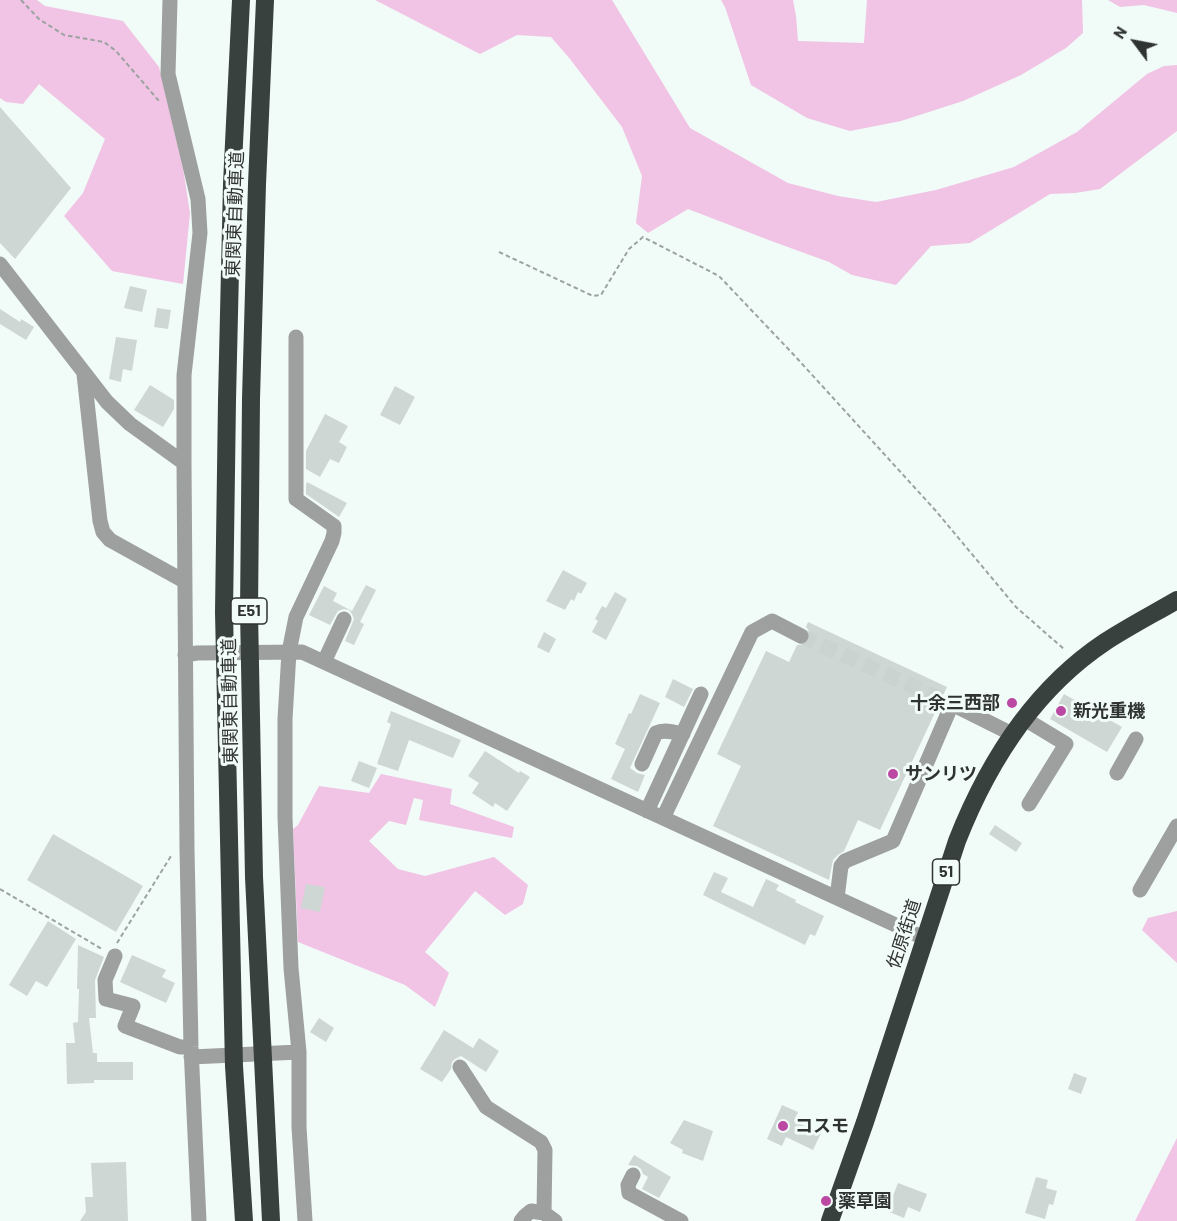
<!DOCTYPE html>
<meta charset="utf-8">
<style>
body{margin:0}
#map{position:relative;width:1177px;height:1221px;overflow:hidden;background:#f1fbf8;font-family:Barlow,sans-serif}
canvas{display:block}
.north{position:absolute;left:1105px;top:12px;width:60px;height:60px;-webkit-text-stroke:4px #f1fbf8;paint-order:stroke;rotate:302deg;font-size:16px;font-weight:700;line-height:24px;text-align:center;color:#2f3332}
.north::after{content:'';display:block;margin:auto;width:21px;height:27px;background:#2f3332;clip-path:polygon(50% 0,100% 100%,50% 72%,0 100%)}
</style>
<div id="map">
<canvas width="1177" height="1221"></canvas>
<div class="north">N</div>
</div>
<script>
const ctx = document.querySelector('canvas').getContext('2d');
ctx.lineJoin = 'round';
function fillPath(path, color) {
  ctx.fillStyle = color;
  ctx.fill(path, 'evenodd');
}
function trace(path, color, width, dash) {
  ctx.strokeStyle = color;
  ctx.lineWidth = width;
  ctx.lineCap = dash ? 'butt' : 'round';
  ctx.setLineDash(dash || []);
  ctx.stroke(path);
}
function write(font, color, halo, rows, align = 'center') {
  ctx.font = font + ' Barlow,"Noto Sans JP",sans-serif';
  ctx.lineWidth = 6;
  ctx.setLineDash([]);
  ctx.textBaseline = 'middle';
  ctx.strokeStyle = halo;
  ctx.fillStyle = color;
  for (const [text, x, y, turn = 0] of rows) {
    ctx.save();
    ctx.translate(x, y);
    ctx.rotate((+turn || 0) * Math.PI / 180);
    ctx.textAlign = isNaN(turn) ? turn : align;
    if (halo) ctx.strokeText(text, 0, 0);
    ctx.fillText(text, 0, 0);
    ctx.restore();
  }
}
const green = new Path2D(`
 M0 0H37L45 6 123 21 159 67 183 168 190 213 183 284 112 271 64 216 83 193 105 139 39 84 23 104 6 102 0 98Z
 M375 0H612L690 128 788 183 838 196 876 202 936 190 1014 167 1077 132 1147 74 1164 66 1177 65V131L1100 189 1075 193 1050 194 970 243 931 246 896 285 852 275 829 262 774 242 688 209 648 233 636 223 642 176 622 127 570 59 551 37 517 35 480 54Z
 M721 0H793L796 16 798 41 864 43 867 0H1082L1083 33 1066 48 1021 75 963 101 901 121 850 131 807 118 751 85 725 7Z
 M1108 0H1177V13L1144 5 1120 7Z
 M381 774 452 789 450 804 514 827 512 838 419 820 423 800 414 798 406 825 389 821 369 841 398 869 425 876 494 857 528 885 523 904 505 915 475 891 425 952 449 973 435 1007 405 985 298 942 293 829 298 825 319 786 369 793Z
 M1177 911V963L1142 930 1148 918Z
 M1177 1138V1221H1135Z`);
const building = new Path2D(`
 M0 107 71 188 15 259 0 243Z
 M130 286 147 290 142 312 124 308Z
 M157 308 171 310 168 329 154 327Z
 M0 309 20 322 21 319 34 327 26 340 0 324Z
 M116 337 137 340 132 371 123 369 121 382 109 379Z
 M150 385 174 400V409L163 427 134 410Z
 M395 386 415 397 400 425 380 415Z
 M325 414 348 426 339 442 347 447 339 463 330 459 320 477 306 469V451Z
 M307 482 347 503 339 517 306 494V485Z
 M563 570 587 583 581 594 578 592 574 601 571 599 565 610 546 601Z
 M366 585 376 590 360 622 364 624 354 645 345 641 354 619 352 614 349 610 344 609 338 611 330 625 309 615 324 586 337 593 333 601 352 611Z
 M615 592 627 599 606 640 592 632 598 621 595 619 602 606 606 608Z
 M808 622 947 687 880 830 858 820 844 851 838 855 833 860 829 880 713 826 741 766 717 754 766 651 789 662 797 645 806 644 810 640 809 631 806 627Z
 M544 632 556 639 549 653 537 647Z
 M673 679 693 689 684 707 665 697Z
 M640 694 660 703 630 768 637 773 645 775 638 792 611 779 625 749 615 744 629 713 631 714Z
 M1064 694 1122 727 1107 752 1050 719Z
 M391 711 461 740 453 758 409 740 398 771 377 764 391 724 387 722Z
 M485 751 519 773 520 771 530 777 507 811 495 803 493 807 472 793 479 783 468 776Z
 M359 761 377 768 369 788 351 781Z
 M995 825 1022 843 1016 852 989 834Z
 M53 834 143 886 116 932 27 880Z
 M714 872 728 878 721 892 753 907 766 879 779 885 776 890 796 900 795 902 824 916 815 936 810 934 805 945 703 895Z
 M306 884 325 887 320 912 301 908Z
 M48 921 76 939 47 987 36 981 27 996 9 985Z
 M78 945 104 957 95 980 96 1018H89L93 1053H97V1062H133V1080H94V1083L67 1084 66 1043H75L73 1023 78 1022 79 989H77Z
 M132 955 166 970 162 977 175 983 166 1003 120 982Z
 M319 1018 334 1028 326 1042 310 1032Z
 M444 1030 473 1048 479 1038 499 1051 486 1072 461 1056 455 1059 452 1062 451 1069 442 1082 420 1069Z
 M1074 1073 1087 1078 1081 1094 1068 1089Z
 M782 1105 798 1112 794 1121 821 1133 813 1150 786 1137 782 1146 767 1139Z
 M684 1120 713 1131 703 1161 682 1153 683 1150 670 1143Z
 M634 1155 671 1177 659 1198 642 1189 648 1177 643 1174 641 1169 637 1166 628 1165Z
 M126 1162 128 1221H80L86 1212 85 1197H93L91 1163Z
 M1036 1177 1048 1180 1046 1188 1057 1191 1053 1205 1049 1204 1045 1219 1025 1213Z
 M898 1183 927 1194 920 1212 908 1207 904 1218 887 1211Z`);
const minorTunnel = new Path2D(`
 M801 636 941 699`);
const path = new Path2D(`
 M21 0 39 19 64 35 104 42 116 51 159 101
 M499 252 593 296 601 295 629 249 643 237 719 276 794 355 936 511 1016 607 1065 650
 M0 889 102 949
 M117 943 171 856`);
const minor = new Path2D(`
 M170 0 168 74 198 199 200 233 184 375V463L187 849 191 1047 199 1221
 M0 264 107 402 130 424 184 463
 M296 337V499L334 526V533L332 541 296 617 289 652 285 719V817L291 968 299 1052V1127L305 1221
 M84 374 100 521 103 532 110 540 184 581
 M185 655 197 653 302 652 924 938
 M324 662 344 619
 M1023 718 1066 744 1029 804
 M642 764 656 733C664 729 674 732 683 734
 M1117 773 1136 739
 M647 811 701 694
 M663 818 752 632 772 621 801 636
 M1140 890 1177 826
 M837 898 841 866 845 861 893 841 952 704 1012 734
 M115 956 105 980 106 999 133 1006 125 1026 180 1047H191
 M191 1057 299 1052
 M460 1067 486 1107 541 1142 545 1150 544 1213
 M633 1175 628 1185 629 1193 681 1221
 M521 1221 525 1216 531 1211 544 1213 555 1221`);
const highway = new Path2D(`
 M241 0 232 184 227 400 224 612 234 1066 244 1221
 M265 0 257 184 251 399 249 611 254 877 271 1221
 M830 1221 865 1122 957 841C988 762 1033 690 1105 642 1128 627 1153 614 1177 600`);
const markers = [
 [1012,703,6,"#bb49a4"],
 [1061,711,6,"#bb49a4"],
 [893,774,6,"#bb49a4"],
 [783,1126,6,"#bb49a4"],
 [826,1201,6,"#bb49a4"]
];
const shields = [
 [249,611,36],
 [946,872,27]
];
const shieldNames = [
 ["E51",249,611],
 ["51",946,872]
];
const streetNames = [
 ["東関東自動車道",235,214,-88],
 ["東関東自動車道",230,701,-91],
 ["佐原街道",904,934,-72]
];
const poiNames = [
 ["十余三西部",1000,703,"right"],
 ["新光重機",1073,711],
 ["サンリツ",905,774],
 ["コスモ",795,1126],
 ["薬草園",838,1201]
];
fillPath(green, '#f1c3e4');
fillPath(building, '#ced7d4');
trace(minorTunnel, '#cad3d0', 15, [15, 8]);
trace(path, '#9ba3a1', 2, [4.5, 3]);
trace(minor, '#9da09f', 15);
trace(highway, '#39413f', 18);
for (const [x, y, r, color] of markers) {
  const dot = new Path2D();
  dot.arc(x, y, r, 0, 2 * Math.PI);
  ctx.fillStyle = color;
  ctx.fill(dot);
  trace(dot, '#f1fbf8', 2);
}
for (const [x, y, w] of shields) {
  const box = new Path2D();
  box.roundRect(x - w / 2, y - 13, w, 26, 4.5);
  ctx.fillStyle = '#f1fbf8';
  ctx.fill(box);
  trace(box, '#2f3332', 1.5);
}
write('bold 16px', '#2f3332', null, shieldNames);
write('18px', '#2f3332', '#f1fbf8', streetNames);
write('bold 18px', '#2f3332', '#f1fbf8', poiNames, 'left');
</script>
